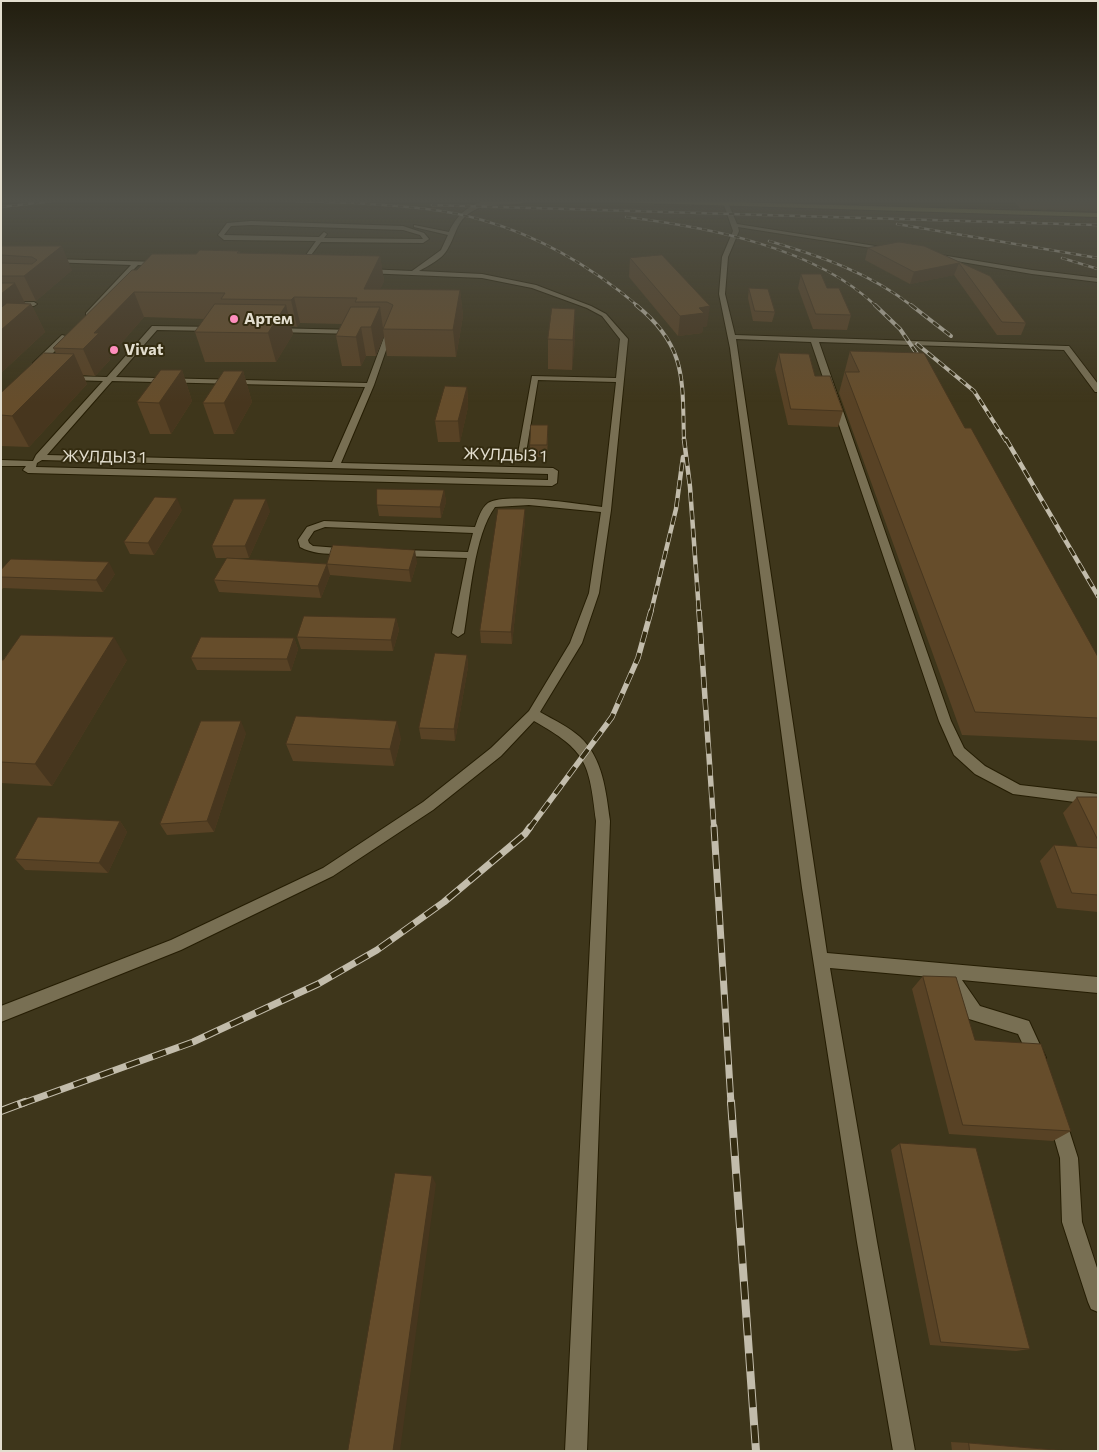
<!DOCTYPE html>
<meta charset="utf-8">
<style>
body{margin:0}
#map{position:relative;width:1099px;height:1452px;overflow:hidden;background:#3e361b;font-family:Commissioner,sans-serif}
canvas{display:block}
.frame{position:absolute;inset:0;border:2px solid #e3decf;pointer-events:none}
</style>
<div id="map">
<canvas width="1099" height="1452"></canvas>
<div class="frame"></div>
</div>
<script>
const ctx = document.querySelector('canvas').getContext('2d');
ctx.lineJoin = 'round';
function trace(path, color, width, dash) {
  ctx.strokeStyle = color;
  ctx.lineWidth = width;
  ctx.lineCap = dash ? 'butt' : 'round';
  ctx.setLineDash(dash || []);
  ctx.stroke(path);
}
function fillPath(path, color) {
  ctx.fillStyle = color;
  ctx.fill(path, 'evenodd');
}
function write(font, color, halo, rows, align = 'center') {
  ctx.font = font + ' Commissioner,sans-serif';
  ctx.lineWidth = 4;
  ctx.setLineDash([]);
  ctx.textBaseline = 'middle';
  ctx.strokeStyle = halo;
  ctx.fillStyle = color;
  for (const [text, x, y, turn = 0] of rows) {
    ctx.save();
    ctx.translate(x, y);
    ctx.rotate((+turn || 0) * Math.PI / 180);
    ctx.textAlign = isNaN(turn) ? turn : align;
    if (halo) ctx.strokeText(text, 0, 0);
    ctx.fillText(text, 0, 0);
    ctx.restore();
  }
}
const minor = new Path2D(`
 M524 199H531C515 210 493 198 471 212 456 221 456 236 447 250 442 259 428 266 419 271L482 274 536 285 591 306 606 314 628 339 611 510 599 593 582 643 540 712C554 720 569 727 580 737 603 758 606 792 610 821L587 1451H565L596 821C589 762 587 751 534 721L501 756 433 810 333 876 181 950 1 1022V1006L171 940 323 868 423 802 491 748 529 711 570 643 589 593 601 512 529 505 495 507C474 535 470 598 464 633L458 637 452 633 467 558 401 556 396 553 401 550 468 552 473 533 325 527 314 531 308 540 309 543 313 546 352 549V553L348 554C332 554 315 555 300 547L298 540 307 527 324 521 475 527C478 519 481 508 488 503 504 492 580 504 602 507L616 382 538 380 525 459 521 462 517 459 532 376 616 378 620 339 602 316 587 308 532 288 482 278 366 273 363 271 366 269 412 271 441 250 448 235 414 227V225L449 232C458 212 473 201 496 200 505 200 514 202 524 199Z
 M723 202 728 203 737 224 894 249 891 251 738 227 739 231 728 257 725 294 735 335 1066 346H1069L1098 384V392H1095L1064 350 819 342 951 721 964 748 985 766 1020 785 1098 794V805L1013 794 975 774 954 755 939 721 811 342 736 339 827 953 1098 977V993L962 980 980 1006 1029 1021 1046 1058 1044 1064 1038 1066 1032 1064 1018 1034 969 1019 942 978 830 968 877 1242 915 1451H893L857 1242 802 888 730 348 719 294 722 257 733 231Z
 M251 221 403 226 424 233 429 239 423 243 321 242 299 271 296 269 316 241 224 240 218 235 227 223ZM251 225 403 230 420 235 423 239 324 238 327 234 324 232 319 237 224 235 231 226Z
 M935 254 1032 270 1098 278V282L1032 274 933 257Z
 M51 259 159 262 162 264 159 266 138 265 88 316 86 315V313L131 265 49 262Z
 M1 303 34 302 37 304 34 306 1 307Z
 M152 326 215 327 219 329 215 331 157 330 116 377 367 383 386 332 393 330 374 385 341 463 553 468 558 471 557 483 552 486 28 473 23 470 26 466H1V460L33 461 36 455 103 381 69 380H66V376L107 377ZM112 381 365 387 332 462 47 455ZM42 460 548 474V480L36 467 37 463Z
 M272 328 355 330 359 332 355 334 275 332H272Z
 M62 335 69 337 39 367H33V363Z
 M1058 1111 1064 1114 1078 1158 1082 1222 1098 1271V1312L1091 1309 1088 1302 1062 1222 1060 1158 1049 1120 1052 1114Z`);
const major = new Path2D(`
 M580 199H633L1098 213V217L583 201Z`);
const railFar5 = new Path2D(`
 M225 199 360 203
 M354 203C397 206 441 208 482 220 539 236 593 268 638 306
 M432 205 1098 225
 M1 207 61 200 100 199
 M626 217C707 227 815 247 876 306
 M897 224 1098 258
 M769 241C820 256 870 273 912 306
 M1062 258 1098 269`);
const railFar4 = new Path2D(`
 M636 305C688 347 682 381 684 441
 M875 305 900 329 924 364
 M911 305 951 336
 M917 344 974 391 1006 441`);
const railFar3 = new Path2D(`
 M684 439 690 487 699 612
 M1006 439 1098 596
 M651 612 676 509 683 457`);
const railFar2 = new Path2D(`
 M699 611 714 829
 M529 829 612 717 638 658 651 611`);
const railFar1 = new Path2D(`
 M714 827 731 1104
 M21 1104 193 1042 318 984 377 950 444 902 525 834 530 827`);
const rail = new Path2D(`
 M731 1102 756 1451
 M1 1111 25 1102`);
const wall = new Path2D(`
 M1011 199H1098V211L1021 209Z
 M1 246 72 270 36 301H24L25 303 31 304 45 332 1 373Z
 M924 246 990 276 1026 323 1021 335H997L954 275 910 284 865 260 868 248Z
 M239 251 240 253 380 256 384 281 380 289 460 290 463 316 456 357 387 356 384 336 376 356H366L361 366H342L336 336 342 324 300 323 297 327 291 326 293 334 276 362H205L195 332 205 319 144 317 109 357 110 360 95 376 83 375 87 384 29 447 1 446V393L56 353 53 348 137 270 196 254Z
 M630 258 707 326 703 327 702 333 678 336 629 277Z
 M801 274 827 288 851 315 847 330 813 329 798 288Z
 M749 288 775 312 772 322 753 321 748 298Z
 M575 338 572 370 548 369V339Z
 M850 351 1098 657V741L962 735 839 393Z
 M779 353 815 376 843 411 838 427 788 425 775 369Z
 M182 370 192 401 171 434H150L137 402Z
 M243 371 252 402 234 434H214L203 403Z
 M467 387 468 407 460 442H438L435 421Z
 M548 437 547 457H530V445Z
 M444 490 446 502 441 518 379 516 377 505Z
 M525 509V521L512 644 481 643 480 631Z
 M182 510 154 555 130 554 124 542Z
 M270 511 249 558H216L212 546Z
 M417 562 411 582 330 575 321 598 219 592 214 580 327 564Z
 M1 570 115 574 103 592 3 588 1 591Z
 M396 618 399 630 393 651 301 649 297 637Z
 M294 638 298 649 291 671 197 670 191 658Z
 M467 655 468 667 455 741 421 739 419 728Z
 M1 660H127L52 786 1 783Z
 M246 733 214 832 167 835 160 824Z
 M401 738 394 766 293 761 286 744Z
 M1077 797H1098V912L1057 908 1040 861 1054 845 1078 847 1063 813Z
 M120 821 127 832 108 873 25 870 15 859Z
 M923 976 975 1040 1071 1131 1053 1141 949 1134 912 989Z
 M900 1143 1030 1349 1016 1351 930 1345 891 1150Z
 M951 1442 969 1443 1068 1451H952Z`);
const shadedWall = new Path2D(`
 M62 246 72 270 36 301 24 276Z
 M380 256 384 281 374 302 364 289Z
 M959 263 954 275 910 284 914 272Z
 M15 283 27 307 31 304 45 332 1 373V294Z
 M460 290 463 316 456 357 453 330Z
 M134 292 144 317 109 357 110 360 95 376 83 349 94 333Z
 M294 297 300 323 297 327 291 300Z
 M286 305 293 334 276 362 268 333Z
 M710 306 707 326 703 327 702 333 678 336 680 316 699 308Z
 M380 307 384 336 376 356 371 327Z
 M575 309V338L572 370 573 340Z
 M361 327 366 356 361 366 356 337Z
 M74 354 87 384 29 447 12 416Z
 M182 370 192 401 171 434 159 403Z
 M243 371 252 402 234 434 224 403Z
 M467 387 468 407 460 442 458 421Z
 M444 490 446 502 441 518 440 507Z
 M177 498 182 510 154 555 148 543Z
 M266 499 270 511 249 558 245 546Z
 M525 509V521L512 644 511 632Z
 M415 550 417 562 411 582 409 570Z
 M109 562 115 574 103 592 96 580Z
 M327 564 330 575 321 598 318 586Z
 M396 618 399 630 393 651 391 640Z
 M114 637 127 660 52 786 35 764Z
 M294 638 298 649 291 671 287 659Z
 M467 655 468 667 455 741 454 729Z
 M241 721 246 733 214 832 207 821Z
 M397 721 401 738 394 766 390 749Z
 M120 821 127 832 108 873 99 863Z
 M432 1176 436 1184 400 1451H393Z`);
const building = new Path2D(`
 M1023 199H1098V202L1025 200Z
 M899 242 924 246 990 276 1026 323 1002 322 959 263 914 272 868 248Z
 M1 246H62L24 276H1V263L32 264 37 260 32 257 1 255Z
 M200 250 239 251 237 253 380 256 364 289 460 290 453 330 383 329 393 305 387 302H355L357 298 294 297 291 300 221 299 225 293 134 292 94 333H99L83 349 53 348 132 270H137L152 254H196Z
 M662 255 710 306 699 308 704 313 680 316 630 258Z
 M801 274H821L827 288H839L851 315 816 314Z
 M1 283H15L1 294Z
 M749 288 768 289 775 312 755 311Z
 M7 303 31 304 1 330V308Z
 M215 304 286 305 268 333 195 332Z
 M351 307H380L371 327H361L356 337 336 336Z
 M552 308 575 309 573 340 548 339Z
 M850 351 924 353 965 428H971L1098 657V718L975 712 845 372H859Z
 M44 353 74 354 12 416 1 415V393Z
 M779 353 809 354 815 376H830L843 411 791 409Z
 M161 370H182L159 403 137 402Z
 M224 371H243L224 403H203Z
 M445 386 467 387 458 421H435Z
 M531 425H548L547 445H530Z
 M377 489 444 490 440 507 377 505Z
 M155 497 177 498 148 543 124 542Z
 M234 499H266L245 546H212Z
 M498 509H525L511 632 480 631Z
 M333 545 415 550 409 570 327 564Z
 M227 558 327 564 318 586 214 580Z
 M11 559 109 562 96 580 1 577V570Z
 M304 616 396 618 391 640 297 637Z
 M21 635 114 637 35 764 1 762V660H3Z
 M201 637 294 638 287 659 191 658Z
 M435 653 467 655 454 729 419 728Z
 M296 716 397 721 390 749 286 744Z
 M201 721H241L207 821 160 824Z
 M1077 797H1098V840Z
 M38 817 120 821 99 863 15 859Z
 M1054 845 1098 848V895L1072 893Z
 M923 976 956 977 975 1040 1041 1044 1071 1131 963 1125Z
 M900 1143 976 1148 1030 1349 941 1342Z
 M395 1173 432 1176 393 1451H348Z
 M969 1443 1068 1451H970Z`);
const markers = [
 [234,319,5,"#fe8ebd"],
 [114,350,5,"#fe8ebd"]
];
const farPoinames = [
 ["Артем",244,319],
 ["Vivat",124,350]
];
const farStreetnames = [
 ["ЖУЛДЫЗ 1",505,455,2],
 ["ЖУЛДЫЗ 1",104,457,1]
];
trace(minor, '#251d03', 2);
trace(major, '#251d03', 2);
fillPath(minor, '#786f53');
fillPath(major, '#979641');
trace(railFar5, '#c2bcab', 2.5);
trace(railFar4, '#c2bcab', 4);
trace(railFar3, '#c2bcab', 4.5);
trace(railFar2, '#c2bcab', 5.5);
trace(railFar1, '#c2bcab', 7);
trace(rail, '#c2bcab', 8);
trace(railFar5, '#342c11', 2, [5.5]);
trace(railFar4, '#342c11', 2.5, [7]);
trace(railFar3, '#342c11', 3, [9]);
trace(railFar2, '#342c11', 4, [11]);
trace(railFar1, '#342c11', 5, [14]);
trace(rail, '#342c11', 6, [18]);
fillPath(wall, '#584225');
fillPath(shadedWall, '#47361e');
fillPath(building, '#664d2b');
trace(building, '#47361e', 1);
const sky = ctx.createLinearGradient(0, 0, 0, 402);
sky.addColorStop(0, '#221e0f');
sky.addColorStop(0.5, '#52524a');
sky.addColorStop(1, '#52524a00');
ctx.fillStyle = sky;
ctx.fillRect(0, 0, 1099, 402);
for (const [x, y, r, color] of markers) {
  const dot = new Path2D();
  dot.arc(x, y, r, 0, 2 * Math.PI);
  ctx.fillStyle = color;
  ctx.fill(dot);
  trace(dot, '#342c11', 2);
}
write('bold 16px', '#e3decf', '#342c11', farPoinames, 'left');
write('16px', '#e3decf', '#342c11', farStreetnames);
</script>
